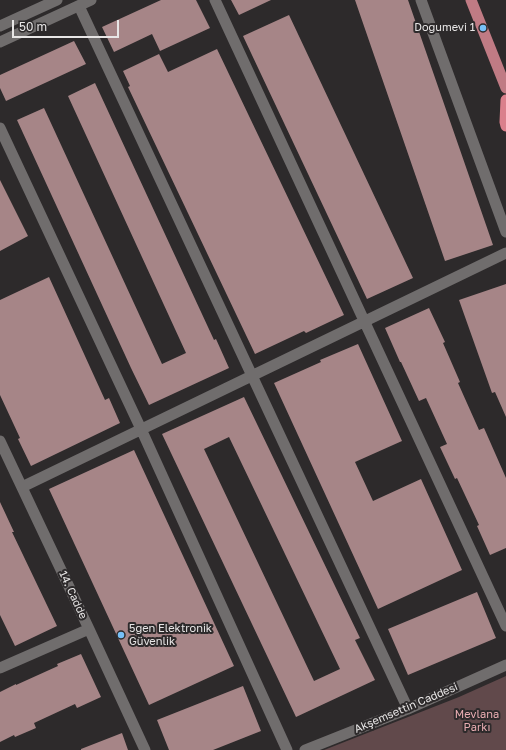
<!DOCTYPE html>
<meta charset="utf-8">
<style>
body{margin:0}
#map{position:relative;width:506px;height:750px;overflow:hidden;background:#2d2a2b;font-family:"Golos Text",sans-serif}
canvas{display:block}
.scale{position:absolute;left:12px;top:20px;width:107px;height:18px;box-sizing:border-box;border:2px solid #e8e6e6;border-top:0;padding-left:5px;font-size:12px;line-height:14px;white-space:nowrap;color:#e8e6e6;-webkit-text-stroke:3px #2d2a2b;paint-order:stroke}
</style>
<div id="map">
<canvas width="506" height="750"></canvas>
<div class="scale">50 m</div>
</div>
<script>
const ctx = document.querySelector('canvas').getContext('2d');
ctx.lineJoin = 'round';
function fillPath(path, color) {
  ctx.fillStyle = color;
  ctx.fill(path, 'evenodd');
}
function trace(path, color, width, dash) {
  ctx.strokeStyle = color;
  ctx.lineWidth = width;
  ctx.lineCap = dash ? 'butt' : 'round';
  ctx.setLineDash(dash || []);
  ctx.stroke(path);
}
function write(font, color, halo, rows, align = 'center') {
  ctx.font = font + ' "Golos Text",sans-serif';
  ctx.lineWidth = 4;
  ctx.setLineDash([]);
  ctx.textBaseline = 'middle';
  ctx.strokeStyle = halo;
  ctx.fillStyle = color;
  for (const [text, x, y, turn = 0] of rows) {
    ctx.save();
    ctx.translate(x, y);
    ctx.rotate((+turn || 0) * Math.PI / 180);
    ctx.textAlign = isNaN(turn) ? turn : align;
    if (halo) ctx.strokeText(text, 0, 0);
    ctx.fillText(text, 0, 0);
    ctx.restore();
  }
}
const green = new Path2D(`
 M506 676V750H324L459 697Z`);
const building = new Path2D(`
 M161 0H196L210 28 160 51 152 34 114 52 102 27Z
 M231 0H271L239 15Z
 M355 0H408L493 245 445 261Z
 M289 15 413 278 367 299 243 36Z
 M74 41 86 64 6 101 0 88V75Z
 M217 49 344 315 306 333 304 331 255 354 128 87 130 86 123 71 159 54 168 72Z
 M95 83 214 340 216 339 229 368 149 405 131 368 17 120 44 108 162 364 186 353 68 96Z
 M0 180 28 236 0 251Z
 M49 277 105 400 109 398 120 423 31 466 18 439 20 438 0 395V300Z
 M506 284V417L495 392 492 393 459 300Z
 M429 308 445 342 443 343 460 382 458 383 479 430 484 428 506 478V548L490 555 477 526 479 525 457 478 455 479 440 447 447 444 426 398 419 401 401 362H400L385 328Z
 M358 344 402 441 355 462 373 501 421 479 462 570 378 609 274 383 321 362 320 360Z
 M244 397 360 638 355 640 375 680 296 717 162 434ZM229 437 340 669 314 681 204 449Z
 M134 450 234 666 149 705 49 489Z
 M0 502 14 532H12L57 626 15 646 0 615Z
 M477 592 496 638 408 675 388 629Z
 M81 654 101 697 77 708 75 704 34 723 36 728 15 737 14 735 0 742V692L16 684V685L58 666 57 664Z
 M243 686 261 731 213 750H169L157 720Z
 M122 733 128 750H81V749Z`);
const minor = new Path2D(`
 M215 0 506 626
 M421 0 506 232
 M79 6 408 709
 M0 128 141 429 287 750
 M0 441 89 629 145 750
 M22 487 506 253
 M0 668 89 629
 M305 750 408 709 506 665`);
const tertiary = new Path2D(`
 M0 26 57 0
 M0 42 91 0`);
const primary = new Path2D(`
 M471 0 506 88`);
const trunk = new Path2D(`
 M506 100 505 122 506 126`);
const markers = [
 [483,28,4,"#77c0f7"],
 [121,635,4,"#77c0f7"]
];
const poiNames = [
 ["Doğumevi 1",475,28],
 ["5gen Elektronik",129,629,"left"],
 ["Güvenlik",129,642,"left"]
];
const streetNames = [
 ["14. Cadde",73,595,65],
 ["Akşemsettin Caddesi",406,708,-23]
];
const parkNames = [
 ["Mevlana",477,715],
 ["Parkı",477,728]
];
fillPath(green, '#61494b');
fillPath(building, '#a68587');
trace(minor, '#706d6d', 11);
trace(tertiary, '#706d6d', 11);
trace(primary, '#c07b84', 11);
trace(trunk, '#da808c', 11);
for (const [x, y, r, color] of markers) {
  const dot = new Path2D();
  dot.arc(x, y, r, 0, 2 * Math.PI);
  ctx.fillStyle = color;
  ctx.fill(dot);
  trace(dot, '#2d2a2b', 1.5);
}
write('11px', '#e8e6e6', '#2d2a2b', poiNames, 'right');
write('11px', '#e8e6e6', '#2d2a2b', streetNames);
write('11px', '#e8acb1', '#2d2a2b', parkNames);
</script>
